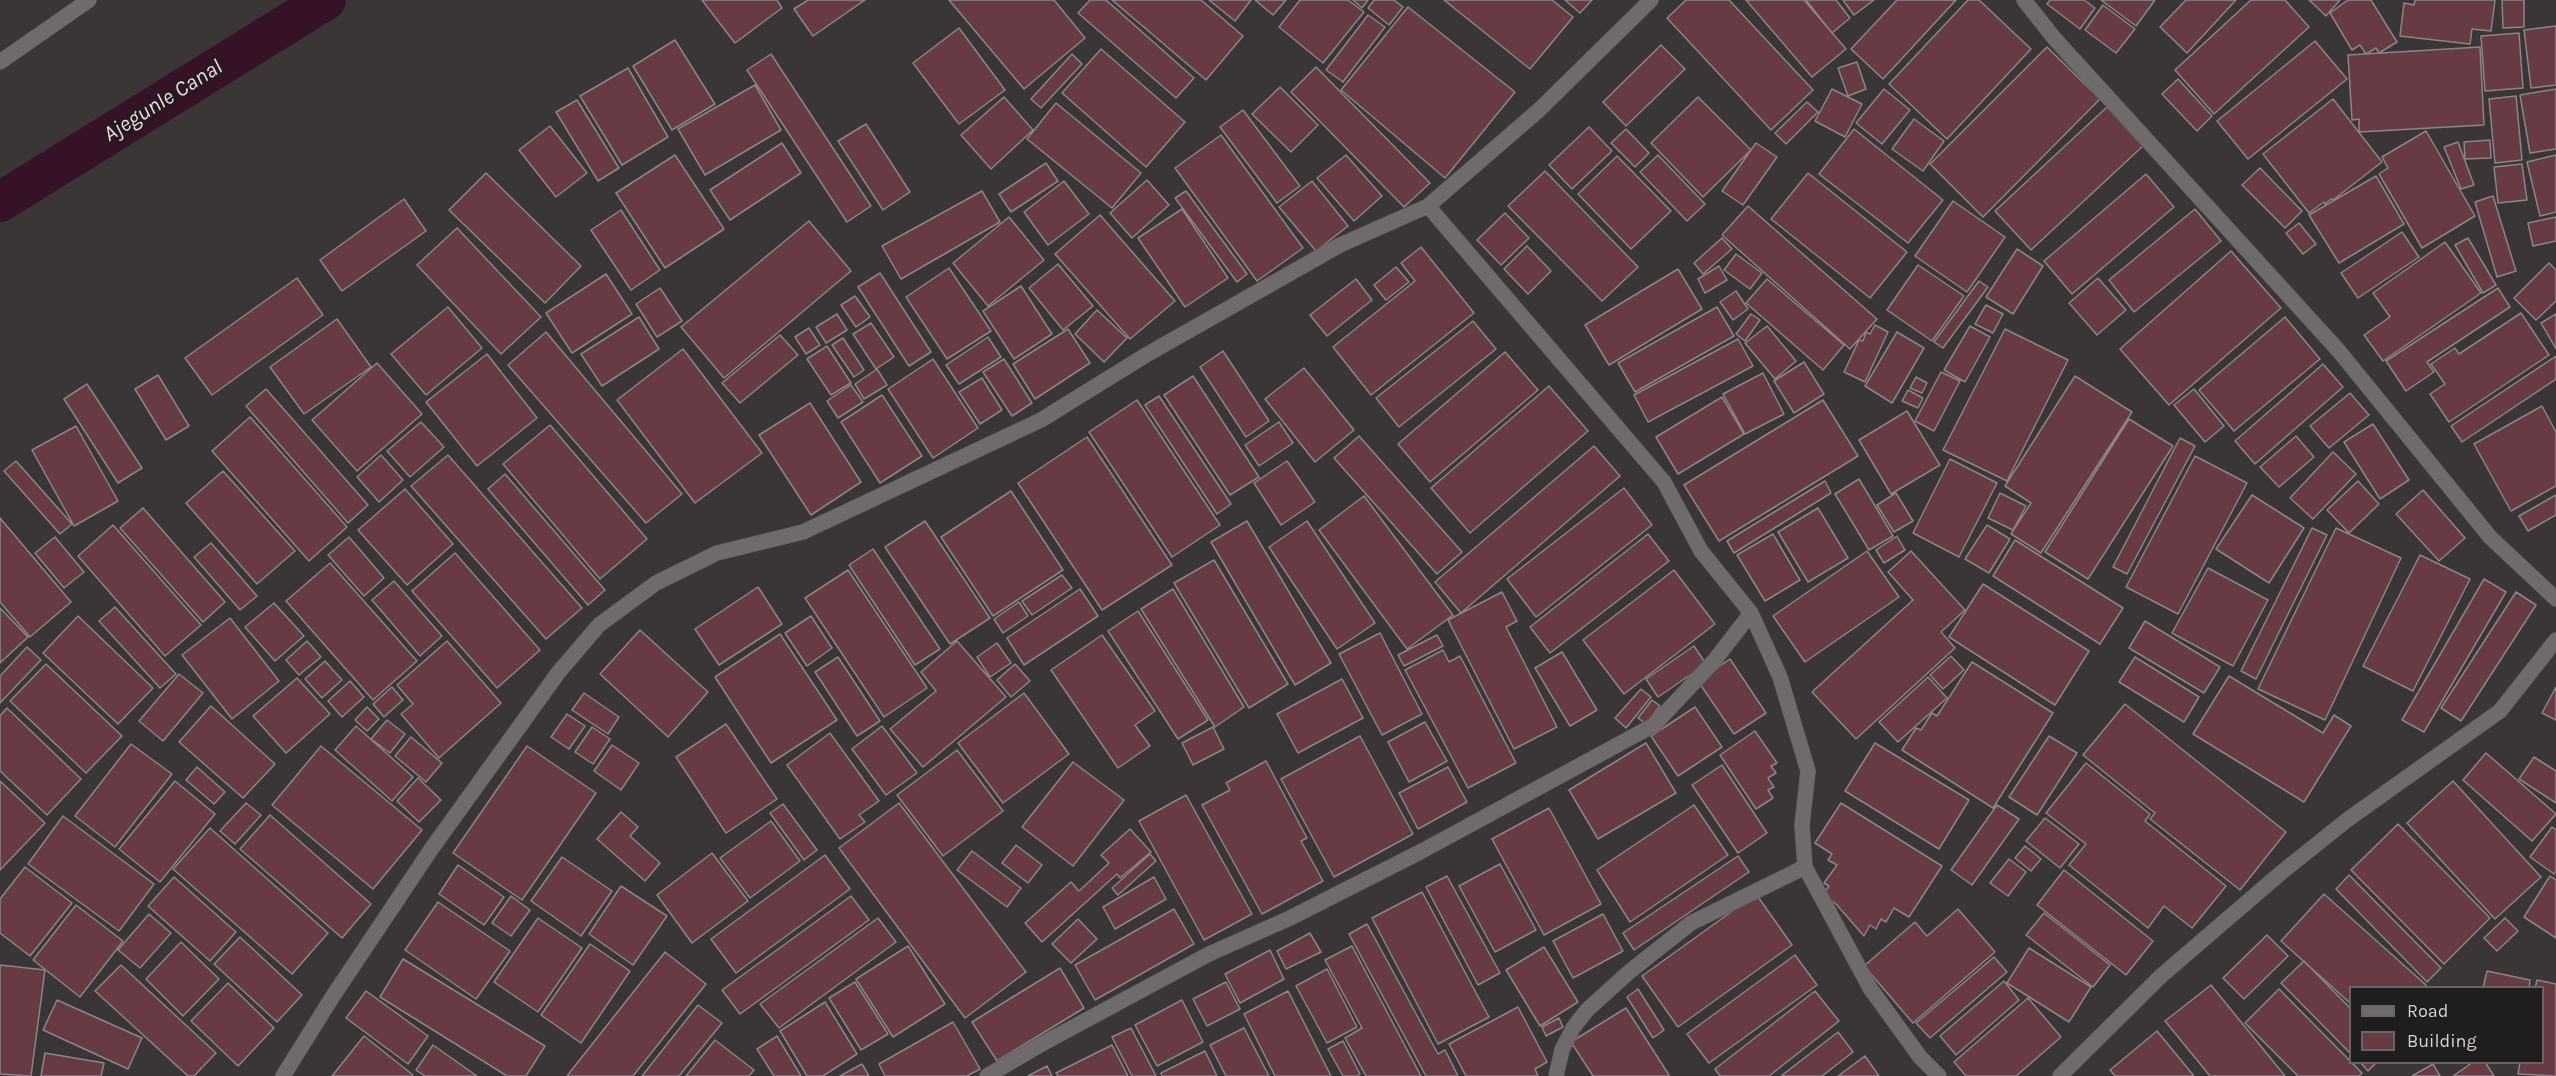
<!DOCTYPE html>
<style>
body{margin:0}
#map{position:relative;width:2556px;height:1076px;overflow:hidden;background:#393635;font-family:Karla,sans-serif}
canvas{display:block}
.legend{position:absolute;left:2349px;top:986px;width:195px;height:78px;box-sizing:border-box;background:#1f1e1d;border:2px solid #676665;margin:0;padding:8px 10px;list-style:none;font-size:18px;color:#d4d2d2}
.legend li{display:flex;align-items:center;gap:12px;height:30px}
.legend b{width:30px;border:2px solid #676665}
</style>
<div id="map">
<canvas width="2556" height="1076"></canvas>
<ul class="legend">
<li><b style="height:8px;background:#6f6b6b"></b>Road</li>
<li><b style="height:16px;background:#683b44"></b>Building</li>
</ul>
</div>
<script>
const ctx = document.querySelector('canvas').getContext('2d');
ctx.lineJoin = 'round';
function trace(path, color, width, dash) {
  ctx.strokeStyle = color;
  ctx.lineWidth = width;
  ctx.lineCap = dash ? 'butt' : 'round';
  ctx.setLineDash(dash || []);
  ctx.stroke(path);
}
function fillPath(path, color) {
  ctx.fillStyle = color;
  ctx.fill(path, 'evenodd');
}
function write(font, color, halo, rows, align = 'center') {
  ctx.font = font + ' Karla,sans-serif';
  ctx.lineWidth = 5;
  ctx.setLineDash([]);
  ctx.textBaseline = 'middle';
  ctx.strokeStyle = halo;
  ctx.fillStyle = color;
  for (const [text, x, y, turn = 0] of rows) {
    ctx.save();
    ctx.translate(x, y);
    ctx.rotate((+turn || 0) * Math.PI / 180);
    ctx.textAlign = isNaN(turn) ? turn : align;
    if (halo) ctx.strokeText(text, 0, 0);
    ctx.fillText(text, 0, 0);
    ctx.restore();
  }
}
const canal = new Path2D(`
 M0 202 326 0`);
const building = new Path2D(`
 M702 0H777L782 8 735 43Z
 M808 0H865L813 36 794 9Z
 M949 0H1054L1085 38 1024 89Z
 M1090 0H1106L1194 78 1176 98 1078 13Z
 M1112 0H1201L1243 36 1206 80Z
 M1209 0H1251L1235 21Z
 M1255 0H1286L1273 15Z
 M1300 0H1348L1364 12 1323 63 1279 27Z
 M1353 0H1368L1362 8Z
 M1374 0H1394L1403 7 1389 25 1368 8Z
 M1444 0H1552L1573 17 1530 69Z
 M1565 0H1592L1580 13Z
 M1686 0H1729L1813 90 1771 130 1667 18Z
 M1746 0H1804L1846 49 1812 77Z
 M1806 0H1836L1850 18 1832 33Z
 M1843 0H1874L1854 15Z
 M1897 0H1956L1883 79 1851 49Z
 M1968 0H1979L2031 49 1947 139 1889 84Z
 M2050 0H2084L2095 8 2080 29 2047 4Z
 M2101 0H2155L2136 26Z
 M2186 0H2236L2187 53 2160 27Z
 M2251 0H2285L2309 27 2214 114 2175 70Z
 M2309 0H2340L2326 16Z
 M2348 0H2371L2397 42 2379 53 2376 48 2366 54 2360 45 2352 50 2330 13Z
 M2415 0H2495L2491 31 2472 29 2470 44 2400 36 2404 3 2414 5Z
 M2502 0H2524V27L2503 28Z
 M2103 5 2135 29 2116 53 2085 30Z
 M1408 7 1515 92 1445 178 1341 90Z
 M1368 15 1385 27 1343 82 1326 70Z
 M2556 26V85L2531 88 2524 30Z
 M959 28 1005 90 959 124 913 63Z
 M2519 33 2523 88 2485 91 2481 36Z
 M675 40 715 104 672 130 633 66Z
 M2315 41 2347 79 2248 159 2217 121Z
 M1661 45 1685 69 1626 126 1603 102Z
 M2047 47 2100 99 1983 217 1930 164Z
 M2480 47 2484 125 2359 132V119L2352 120 2348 55Z
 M1101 49 1185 122 1146 167 1062 93Z
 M771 54 871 206 847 222 747 70Z
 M1072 54 1082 64 1041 108 1031 99Z
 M1857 62 1866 89 1848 96 1838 68Z
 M1316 67 1430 183 1404 207 1291 92Z
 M628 68 668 137 622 165 580 96Z
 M2178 79 2212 116 2197 131 2162 94Z
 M755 85 781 130 705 175 678 129Z
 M1280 87 1318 125 1291 152 1252 114Z
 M1832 89 1862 104 1845 137 1815 121Z
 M1884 89 1910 110 1882 144 1856 123Z
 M2556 89V149L2530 153 2520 95Z
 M2516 96 2522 160 2495 163 2489 99Z
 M1004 97 1033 130 991 169 961 135Z
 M1698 97 1751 150 1703 197 1651 143Z
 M2333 99 2382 162 2333 200 2331 199 2325 204 2324 202 2309 213 2263 154Z
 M577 100 619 168 598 181 556 112Z
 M1807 102 1818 112 1786 144 1775 133Z
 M1056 103 1141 173 1112 208 1027 139Z
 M2107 107 2143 146 2031 250 1995 211Z
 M1243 110 1300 186 1277 203 1220 127Z
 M1914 119 1944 141 1923 171 1892 149Z
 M866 124 910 192 883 210 838 141Z
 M550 126 587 173 556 197 519 150Z
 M1589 127 1612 151 1572 189 1549 165Z
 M1626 129 1649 153 1635 167 1611 143Z
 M1854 129 1943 200 1908 243 1819 174Z
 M2426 131 2475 216 2422 248 2379 174 2388 168 2382 157Z
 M1221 135 1303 248 1257 281 1175 168Z
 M2490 140 2491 158 2465 159 2464 142Z
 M2458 142 2474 185 2461 189 2444 147Z
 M782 143 801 173 730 220 710 190Z
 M1756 143 1777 157 1743 205 1722 191Z
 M675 155 724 229 665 268 616 193Z
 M1346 155 1382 196 1354 221 1317 178Z
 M1658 155 1705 204 1687 221 1640 172Z
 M2556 155V212L2540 216 2527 162Z
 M1617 156 1671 211 1631 249 1578 194Z
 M1046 163 1058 181 1011 212 999 194Z
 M2522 164 2527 200 2498 203 2494 167Z
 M2260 168 2302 211 2285 228 2242 185Z
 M1545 171 1638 267 1602 301 1508 206Z
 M486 173 581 266 545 303 449 210Z
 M1808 173 1907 252 1870 298 1771 219Z
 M2146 174 2174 207 2072 294 2044 261Z
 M2376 176 2404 224 2339 263 2309 215Z
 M1147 180 1169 205 1132 238 1110 213Z
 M1064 181 1089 214 1048 245 1024 212Z
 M1312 181 1348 226 1316 251 1279 207Z
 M982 191 1000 222 901 279 882 246Z
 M1186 191 1247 274 1237 282 1175 198Z
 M2493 196 2516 271 2497 277 2475 202Z
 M404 199 426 231 342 291 320 260Z
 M1953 201 2005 237 1967 292 1915 256Z
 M1748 206 1877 319 1850 349 1722 235Z
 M1182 209 1228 278 1185 307 1138 238Z
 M2195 209 2221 241 2134 312 2109 280Z
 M621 210 660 270 631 290 591 230Z
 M1505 213 1529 238 1501 265 1477 240Z
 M1100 215 1175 301 1130 339 1055 254Z
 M1009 217 1044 260 988 306 953 263Z
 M2556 217V241L2533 246 2528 223Z
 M809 221 851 271 724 378 681 327Z
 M2299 223 2316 244 2303 254 2286 233Z
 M457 228 541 317 501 354 417 265Z
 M2402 232 2419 257 2358 298 2341 273Z
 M1722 238 1732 249 1703 274 1694 263Z
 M2468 238 2496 285 2483 293 2455 245Z
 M2445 242 2481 293 2383 361 2364 335 2390 317 2373 293Z
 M1527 246 1551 271 1528 294 1504 269Z
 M1421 247 1474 313 1371 395 1333 347 1415 281 1401 263Z
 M2017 249 2043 266 2013 314 1986 297Z
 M2231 251 2281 308 2169 405 2120 349Z
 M1736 254 1762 273 1750 289 1724 270Z
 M2549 263 2556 270V301L2536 320 2514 298Z
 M1058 264 1093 306 1063 330 1029 288Z
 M1918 265 1964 296 1932 341 1887 310Z
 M1719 266 1727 280 1705 293 1698 279Z
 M1396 267 1409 282 1386 300 1374 285Z
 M949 268 991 331 947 359 906 297Z
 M1678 269 1702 309 1609 365 1585 325Z
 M880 273 931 352 909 366 858 287Z
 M606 274 632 314 572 353 546 313Z
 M297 278 323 315 212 395 185 358Z
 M2098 278 2126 310 2097 335 2069 303Z
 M1356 279 1372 300 1327 336 1310 315Z
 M1767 279 1844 345 1823 370 1746 303Z
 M1979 281 1988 287 1943 348 1934 342Z
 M1021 286 1052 334 1014 359 983 311Z
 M660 288 682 321 657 337 636 304Z
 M2498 288 2510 307 2427 362 2434 372 2406 391 2386 361Z
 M1736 291 1748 309 1733 320 1720 302Z
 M855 296 870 317 856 327 841 305Z
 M1986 305 2003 314 1993 333 1975 324Z
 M448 307 482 348 426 395 391 354Z
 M1717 307 1734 336 1635 392 1618 363Z
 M1097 310 1127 338 1104 362 1075 334Z
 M2521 313 2549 355 2449 422 2430 394 2445 384 2431 364 2455 348 2459 354Z
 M837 314 847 330 826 343 816 327Z
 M1751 314 1760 320 1745 341 1736 334Z
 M2556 314V349L2541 323Z
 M639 317 659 349 602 386 581 354Z
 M2285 317 2320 359 2234 431 2199 390Z
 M337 319 371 367 304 414 270 367Z
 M1473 321 1496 349 1399 427 1376 398Z
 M871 323 894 357 876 369 853 334Z
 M1875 325 1888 332 1865 382 1844 372 1859 340 1863 341 1866 332 1870 334Z
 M1767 326 1796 361 1775 379 1745 343Z
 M1970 326 1990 337 1965 382 1944 370Z
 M809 328 820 345 806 354 795 337Z
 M1068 329 1090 363 1035 399 1013 364Z
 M2005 329 2068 360 2007 481 1943 450Z
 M546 332 682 494 646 523 508 365Z
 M1897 332 1924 348 1892 403 1865 386Z
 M780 335 798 355 740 403 722 383Z
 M988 337 1001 357 959 384 946 365Z
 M843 338 864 370 854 377 832 345Z
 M1738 339 1753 366 1648 422 1634 395Z
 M827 346 851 383 831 395 807 359Z
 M683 349 762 453 695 503 617 400Z
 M1223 351 1269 421 1246 437 1200 367Z
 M1505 352 1538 390 1430 482 1398 444Z
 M487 354 537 418 477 466 426 402Z
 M2556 356V379L2462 442 2451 426Z
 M933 359 978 428 933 458 888 389Z
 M1004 359 1032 403 1012 416 983 372Z
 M1804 362 1824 394 1794 413 1774 381Z
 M377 363 422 414 357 471 312 420Z
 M2323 364 2343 387 2255 464 2235 441Z
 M1304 368 1354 430 1315 462 1265 399Z
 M877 369 887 385 864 399 855 384Z
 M1941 372 1960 381 1934 431 1915 421Z
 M1763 373 1784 414 1745 434 1723 394Z
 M158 375 189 426 166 440 135 389Z
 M1193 376 1259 477 1230 495 1164 395Z
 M2075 376 2132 412 2041 553 2011 534 2031 503 2005 486Z
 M1916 377 1927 383 1922 393 1910 388Z
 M982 378 1002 410 980 424 959 392Z
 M87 384 142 468 118 483 64 399Z
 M851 385 863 402 838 418 827 401Z
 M1549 386 1588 431 1470 533 1431 488Z
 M266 389 368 505 348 523 246 406Z
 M2194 389 2224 426 2205 442 2174 405Z
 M1908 390 1923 398 1918 408 1902 401Z
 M2350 393 2369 415 2329 448 2310 426Z
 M882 395 922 456 880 483 841 422Z
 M1159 396 1231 504 1217 514 1145 405Z
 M1722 397 1744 434 1678 474 1656 437Z
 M1137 400 1220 525 1172 557 1089 432Z
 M1823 400 1858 456 1719 541 1684 485Z
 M810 403 861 482 811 515 759 435Z
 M2542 406 2556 432V486L2511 511 2474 444Z
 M1907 411 1940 465 1891 494 1859 440Z
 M250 417 347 527 309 561 212 451Z
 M2129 419 2173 446 2088 579 2045 552Z
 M421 422 444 447 410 477 387 451Z
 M1279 422 1293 443 1259 466 1245 445Z
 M2373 424 2409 480 2380 499 2344 442Z
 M550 425 647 539 600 579 503 464Z
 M76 426 118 501 74 526 32 450Z
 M1359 436 1462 552 1437 574 1334 458Z
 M2296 436 2314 457 2279 487 2260 467Z
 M1087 437 1172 565 1102 610 1018 483Z
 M2180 438 2195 446 2127 574 2113 567Z
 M1594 446 1620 476 1461 613 1435 582Z
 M2333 452 2356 474 2313 519 2290 498Z
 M381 455 403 480 379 502 357 477Z
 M448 455 582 608 546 639 411 486Z
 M2195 456 2247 483 2178 614 2126 587Z
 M1950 459 1997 483 1959 557 1913 533Z
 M16 461 72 524 60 534 4 471Z
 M1287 461 1315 502 1281 525 1254 483Z
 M223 471 295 551 257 584 186 503Z
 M505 474 605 590 588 605 488 489Z
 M1859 479 1893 536 1869 550 1835 494Z
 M1825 481 1831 493 1734 553 1727 541Z
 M2358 481 2379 504 2349 533 2327 510Z
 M1624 488 1652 525 1536 617 1507 579Z
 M405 489 453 544 407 585 358 530Z
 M2423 490 2465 538 2439 561 2396 514Z
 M1011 491 1063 570 993 616 941 537Z
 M1896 493 1913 521 1894 532 1877 505Z
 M2000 493 2026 506 2013 530 1988 518Z
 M2252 495 2304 528 2269 583 2216 549Z
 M2556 495V515L2528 531 2519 516Z
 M1364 496 1453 615 1407 649 1319 530Z
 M143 508 225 602 203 622 120 528Z
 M1818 508 1848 558 1808 582 1778 532Z
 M0 518 71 602 30 637 0 602Z
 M925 521 990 618 950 644 885 547Z
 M1247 521 1331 663 1295 685 1211 542Z
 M1307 521 1375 623 1337 649 1269 547Z
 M113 525 201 625 165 656 78 556Z
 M1987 525 2010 539 1989 573 1965 559Z
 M2312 528 2327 535 2256 679 2241 671Z
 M2336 528 2401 558 2325 720 2258 689Z
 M1648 534 1669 561 1550 653 1530 627Z
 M1773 534 1800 580 1765 601 1737 555Z
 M1897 536 1905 550 1884 563 1876 550Z
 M55 537 84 572 64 588 35 553Z
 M349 537 384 578 364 596 328 555Z
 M2015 540 2123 608 2100 644 1993 576Z
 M211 543 257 596 240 610 194 557Z
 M873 549 940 649 915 665 849 565Z
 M1867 551 1899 597 1805 662 1773 616Z
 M1911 551 1965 610 1941 632 1955 648 1856 739 1812 692 1913 600 1888 572Z
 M455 553 540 650 497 688 412 591Z
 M2420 555 2470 579 2413 691 2363 666Z
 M1214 560 1288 684 1249 708 1174 583Z
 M330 563 417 661 373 700 286 601Z
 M2208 568 2268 600 2233 666 2172 633Z
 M848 570 927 688 884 717 805 598Z
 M1674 570 1715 624 1624 694 1583 640Z
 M1062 575 1072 588 1032 615 1022 601Z
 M2484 579 2506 592 2424 732 2402 720Z
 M394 581 442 636 420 656 372 600Z
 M1983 584 2089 651 2055 705 1949 637Z
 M758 587 782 624 719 665 695 629Z
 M1080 589 1098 616 1024 665 1007 638Z
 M1173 589 1244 707 1215 727 1141 609Z
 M1502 592 1517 621 1506 627 1557 727 1514 749 1448 620Z
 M2516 592 2536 605 2461 721 2441 708Z
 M1019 602 1028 616 1003 633 994 619Z
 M274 603 304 636 275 661 245 627Z
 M115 607 176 674 160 688 99 621Z
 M0 608 28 637 0 663Z
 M1138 611 1208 720 1178 739 1108 631Z
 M78 616 153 688 118 724 43 653Z
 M811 616 832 648 807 666 785 633Z
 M230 618 279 681 232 719 182 655Z
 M2145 621 2220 667 2204 693 2129 648Z
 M640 630 708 692 668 737 600 674Z
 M1380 633 1422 714 1382 735 1339 654Z
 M780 634 837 720 771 763 715 677Z
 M1102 635 1155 711 1135 725 1150 746 1118 768 1051 670Z
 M1437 635 1443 646 1404 666 1398 655Z
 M307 641 321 657 299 675 286 660Z
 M447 641 501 703 439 758 401 714 413 704 397 685Z
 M957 641 1006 697 923 767 890 729 936 691 921 672Z
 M997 643 1011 663 990 677 977 657Z
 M1694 646 1706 664 1658 697 1646 679Z
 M27 647 41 660 0 703V676Z
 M1443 650 1449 662 1460 656 1516 763 1468 788 1405 670Z
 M1562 652 1597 710 1570 726 1535 668Z
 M1951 656 1964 670 1943 689 1930 675Z
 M838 657 880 721 857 736 815 672Z
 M2135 657 2199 697 2184 722 2119 682Z
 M1730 659 1766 713 1734 734 1698 681Z
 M325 661 342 680 322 698 305 679Z
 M1972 662 2053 713 1993 808 1902 750 1916 728 1921 730 1932 713 1937 716Z
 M46 664 122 736 86 773 10 701Z
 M1015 664 1030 681 1011 697 997 680Z
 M179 674 203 693 163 741 139 721Z
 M2229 676 2323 733 2334 715 2351 726 2304 802 2193 734Z
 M1928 677 1947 698 1898 742 1879 722Z
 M297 678 330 714 286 753 253 716Z
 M1342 679 1363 718 1298 753 1277 714Z
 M350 681 364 697 342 717 328 701Z
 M392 687 403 700 384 717 373 704Z
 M2556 687V720L2542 713Z
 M1641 689 1651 697 1626 728 1615 718Z
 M584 693 619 717 608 734 572 710Z
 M1024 693 1069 754 1003 803 958 743Z
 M1652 700 1660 706 1646 724 1638 718Z
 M2125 704 2286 832 2240 890 2150 819 2155 813 2083 755Z
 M211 706 275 764 243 798 179 742Z
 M367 707 379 719 367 731 355 720Z
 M1695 707 1722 747 1678 776 1651 736Z
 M7 708 81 779 47 815 0 771V716Z
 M567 714 585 726 569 749 551 737Z
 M387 720 405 734 390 753 371 739Z
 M1425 722 1447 761 1409 782 1388 742Z
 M726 724 777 799 726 833 676 757Z
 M356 726 413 777 392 801 335 750Z
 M882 726 917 773 886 795 852 749Z
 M592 727 610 739 593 764 575 752Z
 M1213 727 1224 749 1193 765 1182 743Z
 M1755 731 1777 763 1771 766 1776 773 1768 778 1774 787 1768 790 1773 798 1756 809 1720 755Z
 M830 733 879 801 859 815 865 822 840 839 787 765Z
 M1360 736 1413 834 1334 877 1281 779Z
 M2049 736 2077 753 2037 815 2009 797Z
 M411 737 442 763 426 782 395 756Z
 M1646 743 1676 793 1598 839 1569 790Z
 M1875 743 1969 800 1939 849 1845 791Z
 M131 744 172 774 115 847 75 816Z
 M612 745 639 763 621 790 594 771Z
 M321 746 422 830 373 889 272 805Z
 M527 746 596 793 522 900 453 853Z
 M957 750 1003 811 943 856 897 795Z
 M2486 753 2556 814 2532 841 2463 780Z
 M2534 757 2556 771V803L2519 779Z
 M1266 761 1307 838 1301 841 1323 881 1262 914 1202 805 1230 790 1226 783Z
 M1073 762 1124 800 1073 866 1022 827Z
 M2086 763 2150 814 2145 821 2226 886 2192 928 2164 906 2148 928 2069 865 2086 844 2046 813Z
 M1722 765 1767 833 1738 853 1692 785Z
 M197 767 225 792 214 804 186 780Z
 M1448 767 1467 802 1418 829 1399 793Z
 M418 778 441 800 419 822 397 801Z
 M0 781 45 823 0 870Z
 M175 781 215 814 160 882 119 849Z
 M2453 781 2541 877 2495 919 2407 823Z
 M1186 795 1252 914 1204 940 1139 821Z
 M246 803 261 815 235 844 220 831Z
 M899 803 1026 972 965 1018 839 848Z
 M1841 803 1942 866 1909 917 1894 908 1886 922 1881 919 1876 929 1870 925 1864 936 1836 904 1823 895 1829 886 1824 883 1837 865 1828 860 1832 854 1815 843Z
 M783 804 817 850 804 860 770 813Z
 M1694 805 1728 855 1630 922 1597 870Z
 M1997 805 2019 819 1972 885 1951 870Z
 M1549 808 1601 904 1544 935 1492 839Z
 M621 812 638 827 630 836 660 863 645 881 597 839Z
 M270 815 371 904 342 938 240 849Z
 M63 816 154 884 119 931 28 864Z
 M2045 818 2079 844 2060 868 2026 841Z
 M771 821 800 861 750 898 720 858Z
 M2398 824 2490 918 2444 964 2351 870Z
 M2552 827 2556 830V871L2554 874 2530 857Z
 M210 828 328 933 292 974 173 869Z
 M1130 829 1151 852 1120 878 1117 874 1042 942 1025 923 1071 882 1079 891 1109 863 1101 855Z
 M1016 845 1042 865 1028 883 1002 863Z
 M2025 846 2041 859 2031 871 2015 858Z
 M972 851 1021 888 1007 907 957 870Z
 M712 853 748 901 692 943 657 895Z
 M1150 854 1156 861 1118 895 1112 888Z
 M825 855 850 889 736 973 711 939Z
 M1738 856 1749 872 1634 950 1623 933Z
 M562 857 612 891 581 936 531 901Z
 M2009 859 2026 872 2008 896 1990 883Z
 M1500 864 1536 930 1495 952 1459 886Z
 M458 865 504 897 484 925 439 894Z
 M25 867 72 903 30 956 0 933V899Z
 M2064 870 2153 941 2126 975 2037 905Z
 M2349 875 2441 968 2427 982 2336 889Z
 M1447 876 1500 973 1478 985 1426 887Z
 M2550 876 2556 880V938L2524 917Z
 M174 877 236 932 210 961 148 906Z
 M1154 877 1166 899 1115 929 1103 907Z
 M621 886 667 916 633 965 589 934Z
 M1422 892 1489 1017 1438 1044 1372 918Z
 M1756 894 1792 945 1678 1027 1642 976Z
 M2324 894 2426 985 2425 988H2350V1003L2281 941Z
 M511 896 530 910 511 936 492 923Z
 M851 896 869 920 740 1014 722 990Z
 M438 902 510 951 476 999 405 950Z
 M76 905 123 941 80 997 33 960Z
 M1174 909 1194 944 1095 1000 1075 965Z
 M1958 909 1995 952 1913 1023 1864 966 1915 922 1927 936Z
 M2044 913 2110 965 2093 987 2026 935Z
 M149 914 171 933 140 968 118 950Z
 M1603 914 1623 951 1573 978 1553 941Z
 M538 918 582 948 538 1012 494 982Z
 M878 918 896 942 779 1028 760 1004Z
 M2505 918 2518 931 2497 951 2484 938Z
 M1078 919 1097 939 1071 963 1052 944Z
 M1367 924 1438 1054 1445 1050 1458 1076H1426L1349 934Z
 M1310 933 1321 952 1286 969 1277 951Z
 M2267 935 2288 956 2244 999 2223 978Z
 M240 937 302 995 277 1022 214 964Z
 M181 942 219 979 183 1016 146 979Z
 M590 944 630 971 581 1043 541 1015Z
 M908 946 945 1004 893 1037 856 979Z
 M1352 946 1421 1076H1366L1345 1038 1362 1028 1325 960Z
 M1544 947 1578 1002 1540 1026 1506 970Z
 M2029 948 2091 987 2069 1022 2007 983Z
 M1270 950 1284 979 1240 1003 1225 974Z
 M665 952 706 984 633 1076H567Z
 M1795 955 1817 985 1709 1063 1687 1034Z
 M1994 957 2007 972 1930 1038 1916 1023Z
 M403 959 545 1046 526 1076H507L380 997Z
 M2304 961 2350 1008V1053L2281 983Z
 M0 965 45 970 31 1076 0 1074Z
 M121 965 216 1053 194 1076H188L95 991Z
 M1060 968 1084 1008 997 1061 972 1022Z
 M1327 969 1357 1027 1327 1043 1296 986Z
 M2487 971 2530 980 2529 988H2483Z
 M2537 980 2556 984V1076L2518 1074 2520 1062H2542V988H2535Z
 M2004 981 2019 1000 1956 1055 1940 1036Z
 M855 982 888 1034 861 1050 829 998Z
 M1226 982 1240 1009 1207 1026 1193 999Z
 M228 983 274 1028 238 1066 191 1021Z
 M2211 985 2285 1076H2210L2165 1021Z
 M1638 989 1664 1030 1653 1038 1627 997Z
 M2279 989 2362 1073 2359 1076H2298L2245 1023Z
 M366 991 428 1036 408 1064 346 1018Z
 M1288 991 1331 1076H1275L1244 1014Z
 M1815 991 1839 1021 1769 1076H1720L1715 1069Z
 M2028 998 2061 1037 2016 1076H1966L1954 1062Z
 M57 1000 142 1038 128 1069 43 1030Z
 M1182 1000 1203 1042 1157 1066 1135 1025Z
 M825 1002 857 1054 823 1076H807L780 1031Z
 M698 1005 722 1023 679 1076H642Z
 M1518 1007 1547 1062 1535 1069 1538 1076H1466L1449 1044Z
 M1626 1008 1669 1075 1668 1076H1593L1571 1042Z
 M1559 1018 1563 1027 1546 1036 1542 1027Z
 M953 1022 980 1069 967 1076H885L879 1064Z
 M1131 1028 1156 1076H1132L1112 1037Z
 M1244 1028 1269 1076H1226L1210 1045Z
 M2157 1031 2194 1076H2115L2110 1070Z
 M1838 1032 1853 1052 1822 1076H1781Z
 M364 1036 413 1075 412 1076H332Z
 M777 1036 801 1076H774L757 1049Z
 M715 1040 754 1070 749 1076H686Z
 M1343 1041 1360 1074 1357 1076H1343L1328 1049Z
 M433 1045 477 1076H425L416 1070Z
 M1112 1045 1128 1076H1058L1056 1073Z
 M1205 1051 1217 1076H1162L1161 1073Z
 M45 1053 104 1063 101 1076H41Z
 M1865 1056 1879 1076H1838Z
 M2360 1062H2377L2368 1071Z
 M2473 1062H2485L2494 1076H2453Z
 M862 1064 869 1076H840Z
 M2433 1064 2440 1076H2412Z
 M1047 1066 1052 1076H1028Z`);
const street = new Path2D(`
 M2024 0 2054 38 2338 350 2490 537 2556 599
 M0 62 89 0
 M1428 206 1664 482 1701 551 1751 613 1780 677 1808 771 1802 825 1805 867 1870 988 1920 1057 1939 1076
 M283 1076 333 996 432 848 558 673 599 625 656 583 717 553 803 532 1041 420 1146 355 1340 245 1428 206 1539 110 1651 0
 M987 1076 1038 1046 1209 954 1290 918 1422 851 1654 725 1714 661 1751 613
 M1556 1076 1562 1050 1573 1028 1587 1010 1629 972 1691 923 1805 867
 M2060 1076 2161 976 2282 872 2347 820 2500 711 2556 640`);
const waterNames = [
 ["Ajegunle Canal",163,101,-32]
];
trace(canal, '#361227', 40);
fillPath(building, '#683b44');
trace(building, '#8a8686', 1.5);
trace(street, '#565353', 16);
trace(street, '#6f6b6b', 15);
write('italic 22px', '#fcd0e5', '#1f1e1d', waterNames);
</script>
